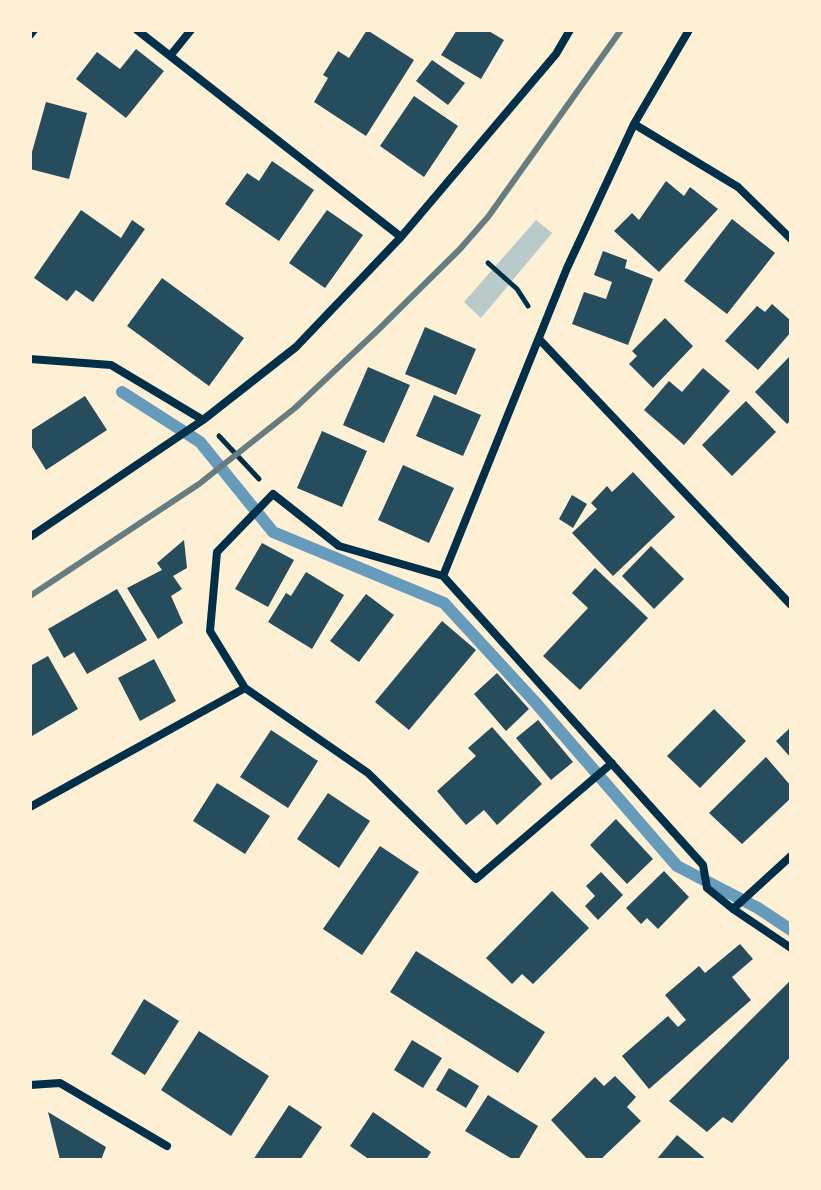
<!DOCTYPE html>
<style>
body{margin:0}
#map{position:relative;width:821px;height:1190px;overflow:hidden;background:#fdf0d5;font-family:Helvetica,sans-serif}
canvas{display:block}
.frame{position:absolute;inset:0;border:32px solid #fdf0d5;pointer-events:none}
</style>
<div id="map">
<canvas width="821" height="1190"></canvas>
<div class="frame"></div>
</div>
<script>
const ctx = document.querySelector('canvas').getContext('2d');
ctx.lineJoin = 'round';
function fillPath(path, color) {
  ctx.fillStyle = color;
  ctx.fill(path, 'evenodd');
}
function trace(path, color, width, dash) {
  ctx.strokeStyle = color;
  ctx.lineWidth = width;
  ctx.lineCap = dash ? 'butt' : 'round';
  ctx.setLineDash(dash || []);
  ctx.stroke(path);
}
const green = new Path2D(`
 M536 220 552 233 481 318 464 302Z`);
const stream = new Path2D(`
 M122 392 200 442 273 532 444 603 535 702 677 866 758 908 791 930`);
const building = new Path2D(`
 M367 30 414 60 366 136 314 102 328 78 323 75 338 51 349 58Z
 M457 30H487L504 40 481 79 441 55Z
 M136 49 164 71 126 118 76 79 97 52 120 69Z
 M432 60 465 83 448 105 416 81Z
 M414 96 458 126 424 177 380 146Z
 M46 102 87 113 69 179 30 169V159Z
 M272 161 314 190 279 241 225 204 247 173 259 181Z
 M666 181 684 196 690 187 718 209 659 272 614 231 632 213 639 220Z
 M81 210 121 238 132 220 145 229 93 302 76 290 67 301 34 278Z
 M327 210 363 235 325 288 289 263Z
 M732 219 775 253 727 314 684 281Z
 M603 251 627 260 625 268 653 279 628 345 572 324 584 292 606 299 612 282 594 275Z
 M162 278 244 338 209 386 127 326Z
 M772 304 791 321V332L758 370 725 341 757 306 765 312Z
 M665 318 693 346 653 388 629 364 637 356 632 351Z
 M425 327 476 349 456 395 405 374Z
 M791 355V420L787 424 755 392Z
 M368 367 410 385 384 443 343 425Z
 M703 368 730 391 684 445 644 410 669 381 682 392Z
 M434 395 481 415 463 456 416 436Z
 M85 396 107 430 46 470 30 444V431Z
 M746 401 776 432 732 476 702 445Z
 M322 431 367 451 342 507 297 488Z
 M403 465 454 488 429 543 378 520Z
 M633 472 675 517 613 576 572 533 597 509 591 503 607 486 612 492Z
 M572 495 587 504 573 528 559 519Z
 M184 540 187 568 173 576 182 589 171 596 183 623 158 639 127 588 162 570 157 563Z
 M262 543 294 560 268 607 235 589Z
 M651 546 684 579 654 609 622 576Z
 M595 568 648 618 580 690 543 656 588 608 572 593Z
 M306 572 344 595 312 649 268 622 286 593 291 596Z
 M117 589 147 640 87 674 74 652 64 658 48 629Z
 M366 594 394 615 359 662 330 641Z
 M442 621 476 650 409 730 375 702Z
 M48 656 78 709 32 736 30 732V666Z
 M154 659 176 701 140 721 118 678Z
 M497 673 529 709 506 731 474 694Z
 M714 709 746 741 700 788 667 756Z
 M538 720 573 762 551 780 516 738Z
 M492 727 542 784 497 825 484 810 466 825 437 791 476 756 468 748Z
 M791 727V758L776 741Z
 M271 730 318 761 288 808 240 777Z
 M766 757 791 786V798L742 844 709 813Z
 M217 783 270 816 245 854 193 821Z
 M328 793 370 821 339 868 297 839Z
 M616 819 653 859 627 884 590 845Z
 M380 846 419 872 362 955 323 929Z
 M664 871 689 897 658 929 647 918 641 924 626 908Z
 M601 872 623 895 598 920 585 906 595 896 586 886Z
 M552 891 589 928 533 984 522 974 512 984 486 958Z
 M740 944 753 959 732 977 751 1000 649 1089 622 1056 668 1016 678 1027 686 1020 665 995 699 966 705 973Z
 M416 951 545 1032 518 1073 390 992Z
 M791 980V1056L732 1123 723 1117 707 1132 669 1101Z
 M144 999 179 1021 145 1075 111 1054Z
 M199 1031 269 1076 231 1136 161 1090Z
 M412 1040 442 1058 423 1088 394 1070Z
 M449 1068 479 1086 466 1108 436 1090Z
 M615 1076 636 1097 627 1107 641 1121 600 1160H588L551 1120 595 1077 604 1086Z
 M488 1095 538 1126 518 1160H514L465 1131Z
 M289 1105 322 1127 300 1160H253Z
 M48 1112 106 1147 101 1160H60Z
 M373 1112 431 1152 426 1160H370L350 1146Z
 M677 1135 707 1160H656Z`);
const path = new Path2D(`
 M488 263 517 289 528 306
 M219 436 259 479`);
const minor = new Path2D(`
 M137 30 401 237
 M30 35 34 30
 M170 56 191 30
 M634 124 738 187 791 239
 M539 339 791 605
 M30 359 111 365 203 420
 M30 537 203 420 296 347 401 237 556 54 570 30
 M443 576 567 268 634 124 689 30
 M612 763 476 879 368 773 245 688 210 631 217 552 273 494 339 546 443 576 703 865 707 888 733 909 791 948
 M30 807 245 688
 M733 909 791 856
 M30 1085 60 1083 167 1146`);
const rail = new Path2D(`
 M30 596 199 484 295 408 378 330 460 249 488 217 621 30`);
fillPath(green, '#b9caca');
trace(stream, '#669bbc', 12);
fillPath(building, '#264d5e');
trace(path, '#003049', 5);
trace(minor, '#003049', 8);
trace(rail, '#657d81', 6);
</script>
